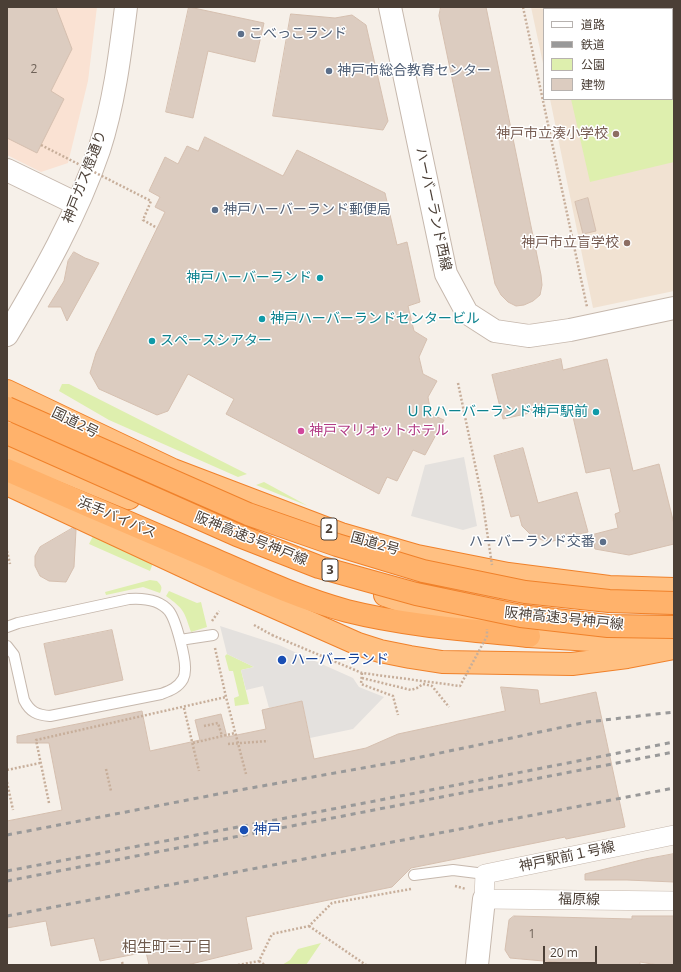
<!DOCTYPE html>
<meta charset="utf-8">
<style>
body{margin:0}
#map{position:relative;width:681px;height:972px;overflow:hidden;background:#f6f0e9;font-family:"Open Sans","Noto Sans JP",sans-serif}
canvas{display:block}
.frame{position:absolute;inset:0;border:8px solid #4b3f36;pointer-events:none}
.legend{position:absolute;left:543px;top:8px;width:130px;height:92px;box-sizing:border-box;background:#fff;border:1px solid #b7b2af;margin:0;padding:5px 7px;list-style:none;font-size:12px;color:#4b3f36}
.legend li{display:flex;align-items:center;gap:8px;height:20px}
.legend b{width:20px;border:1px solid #b7b2af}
.scale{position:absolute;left:543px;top:946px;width:54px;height:18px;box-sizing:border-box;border:2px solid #4b3f36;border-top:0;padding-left:5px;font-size:12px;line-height:14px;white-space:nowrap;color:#4b3f36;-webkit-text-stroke:3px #fff;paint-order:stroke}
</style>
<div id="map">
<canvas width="681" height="972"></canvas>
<div class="frame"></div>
<ul class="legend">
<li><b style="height:5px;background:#fff"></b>道路</li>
<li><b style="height:5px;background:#999"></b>鉄道</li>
<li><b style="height:11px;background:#deefae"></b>公園</li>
<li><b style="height:11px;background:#dcccc0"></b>建物</li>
</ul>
<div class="scale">20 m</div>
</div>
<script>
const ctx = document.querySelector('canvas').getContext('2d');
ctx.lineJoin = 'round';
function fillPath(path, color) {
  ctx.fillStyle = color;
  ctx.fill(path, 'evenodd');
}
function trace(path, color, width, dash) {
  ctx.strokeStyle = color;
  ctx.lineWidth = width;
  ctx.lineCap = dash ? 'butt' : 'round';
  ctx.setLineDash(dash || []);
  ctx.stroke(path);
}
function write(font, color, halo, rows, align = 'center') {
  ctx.font = font + ' "Open Sans","Noto Sans JP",sans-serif';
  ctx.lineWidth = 3;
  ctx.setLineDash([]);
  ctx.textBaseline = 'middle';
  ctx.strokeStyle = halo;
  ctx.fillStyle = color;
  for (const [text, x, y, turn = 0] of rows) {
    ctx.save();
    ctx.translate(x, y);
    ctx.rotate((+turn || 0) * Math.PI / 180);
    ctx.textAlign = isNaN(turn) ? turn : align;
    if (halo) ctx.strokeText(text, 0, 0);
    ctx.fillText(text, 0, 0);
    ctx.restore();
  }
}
const commercial = new Path2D(`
 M7 7H97L88 81 68 163 41 172 7 155Z`);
const education = new Path2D(`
 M531 7H674V291L593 308 550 99H672V9H544V68Z`);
const green = new Path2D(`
 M549 7H674V162L590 182 571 99H672V9H550Z
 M62 384H69L247 474 238 477 109 420 59 391Z
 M264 482 308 506 256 485Z
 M93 536 153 563 150 571 89 544Z
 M150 580 157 581C161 585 163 587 160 593L143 587 106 595 105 592Z
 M169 591 197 603 201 602 207 627 191 632C184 611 184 609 166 596Z
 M227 654 254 667 241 670 249 704 235 706 234 698 239 696 233 671H229L225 656Z
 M321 943 306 965H282L290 960 298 949Z`);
const parking = new Path2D(`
 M464 457 477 526 463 530 411 516 425 465Z
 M220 626 279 645 353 678 359 687 384 697 353 729 310 738 302 701 269 708 263 686 246 690 241 670 254 667 227 654Z`);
const building = new Path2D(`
 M7 7H56L72 49 51 91 64 99 37 153 7 138Z
 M189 7 264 23 255 62 208 51 193 118 166 112Z
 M441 7H486L541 275 542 285 540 295 533 301 524 305 516 306 508 302 501 295 495 284 439 16Z
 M291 14 335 18 352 15 366 25 388 121 383 130 273 116Z
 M205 137 283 176 297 150 385 193 397 245 407 242 420 302 408 306 414 331 427 339 419 357 423 374 437 381 428 397 431 414 444 420 425 455 413 450 397 481 387 477 379 494 226 414 234 399 188 374 168 411 157 415 99 389 90 373 96 353 165 212 155 207 160 197 149 191 165 157 178 164 187 146 198 151Z
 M588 198 596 231 583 234 575 202Z
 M74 252 85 258 99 263 67 321 61 307H48L64 281 68 261Z
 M561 359 563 370 607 359 633 471 659 464 674 524V544L629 555 595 549 591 535 618 528 615 514 620 512 610 468 586 473 570 404 503 419 492 375Z
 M523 448 538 503 577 492 588 532 553 541 542 540 531 535 522 526 519 515 511 517 494 456Z
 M73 528 76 530 74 567 66 582 49 581 40 576 35 566V556L40 547Z
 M112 630 123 680 55 695 44 644Z
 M501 687 538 690 540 704 596 692 625 827 566 839 565 837 411 868 392 887 246 917 252 949 187 965H149L146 952 100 961 94 938 51 946 46 921 7 928V821L62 810 49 743H17V736L142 711 150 751 200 740 195 720 221 714 227 737 266 729 262 710 302 701 314 759 366 748 398 734 505 711Z
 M674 854V882L627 880H585V874L645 859Z
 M514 916 632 919V916H674V965H658L640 962V965H588L510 958 505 950 509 920Z`);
const path = new Path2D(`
 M523 7 587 307
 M7 551 10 564
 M212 621 219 611
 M254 625 272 635
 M215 648 226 697 246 774
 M362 673 361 684 393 696 398 715
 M362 678 411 690 417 688 423 684 432 686 449 707
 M184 708 199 771
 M204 726 218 723 222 736
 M193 743 235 733
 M228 744 268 741
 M106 769 111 791
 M7 770 40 763
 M7 782 13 810
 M49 803 36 740 226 697
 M455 886 466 889
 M309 926 366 965
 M259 961 265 965
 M122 962 123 965
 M238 965 259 961 272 934 309 926 332 903 411 889`);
const service = new Path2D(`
 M7 627 18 623 129 599C143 598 159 599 169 611 176 620 186 659 185 670 185 672 184 677 183 679 178 688 169 691 161 694L50 716C37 715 30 712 24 700L14 655 7 646
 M180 640 213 635
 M414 875 453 870 485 874`);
const minor = new Path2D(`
 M674 835 485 874 484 899 674 901`);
const tertiary = new Path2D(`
 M390 7 446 274 467 313 495 331 529 336 570 330 674 308
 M7 170 77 204
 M7 335C42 276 77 215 99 150 114 104 120 55 126 7
 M477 965 484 899`);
const trunk = new Path2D(`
 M7 391 173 470 341 534 417 556 508 574 609 587 674 589
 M7 448 129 498
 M7 484 209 578 358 644 380 651 410 657 442 662 572 664 627 657 674 648
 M385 595 446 616 529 636 606 641 657 642`);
const motorway = new Path2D(`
 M7 470C73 499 140 528 206 556 252 576 299 598 347 611 407 626 468 630 529 636`);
const rail = new Path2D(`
 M7 835 234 791 402 761 587 722 674 712
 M7 871 375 801 674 742
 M7 881 674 752
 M7 916 674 788`);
const pathBridge = new Path2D(`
 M41 145 151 201 143 220 157 228
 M458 383 482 498 492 565
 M272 635 362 673 460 686 487 636V629`);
const motorwayBridge = new Path2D(`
 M7 408 248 514 337 545 423 571 525 592 609 601 674 603
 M7 433 237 535 319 567 416 594 521 616 608 626 674 627`);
const markers = [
 [241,34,4,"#5c6f8a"],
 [329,71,4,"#5c6f8a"],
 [616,134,4,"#8d6e63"],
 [215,210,4,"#5c6f8a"],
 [627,243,4,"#8d6e63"],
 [320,278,4,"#0f9aa8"],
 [262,319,4,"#0f9aa8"],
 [152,341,4,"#0f9aa8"],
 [596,412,4,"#0f9aa8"],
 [301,431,4,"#d1479c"],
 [603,542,4,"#5c6f8a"],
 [282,660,5,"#1a4fb4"],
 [244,830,5,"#1a4fb4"]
];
const numberNames = [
 ["2",34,70],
 ["1",532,935]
];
const shields = [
 [329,529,16],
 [330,570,16]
];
const shieldNames = [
 ["2",329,529],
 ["3",330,570]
];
const serviceNames = [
 ["こべっこランド",249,34],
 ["神戸市総合教育センター",337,71],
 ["神戸ハーバーランド郵便局",223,210],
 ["ハーバーランド交番",595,542,"right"]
];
const educationNames = [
 ["神戸市立湊小学校",608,134],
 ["神戸市立盲学校",619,243]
];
const streetNames = [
 ["神戸ガス燈通り",85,177,-69],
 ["ハーバーランド西線",433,209,78],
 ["国道2号",75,423,26],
 ["浜手バイパス",117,518,23],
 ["阪神高速3号神戸線",251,539,22],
 ["国道2号",375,544,16],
 ["阪神高速3号神戸線",564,619,6],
 ["神戸駅前１号線",567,857,-12],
 ["福原線",579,900,1]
];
const cultureNames = [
 ["神戸ハーバーランド",312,278],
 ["神戸ハーバーランドセンタービル",270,319,"left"],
 ["スペースシアター",160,341,"left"],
 ["ＵＲハーバーランド神戸駅前",588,412]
];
const hotelNames = [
 ["神戸マリオットホテル",309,431]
];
const transitNames = [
 ["ハーバーランド",291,660],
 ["神戸",253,830]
];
const neighbourhoodNames = [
 ["相生町三丁目",167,948]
];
fillPath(commercial, '#fae2d3');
fillPath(education, '#f1e2d2');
fillPath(green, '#deefae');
fillPath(parking, '#e4e1de');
fillPath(building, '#dcccc0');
trace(building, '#d5bfaf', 1);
trace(service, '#c6b8ad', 12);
trace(minor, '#c6b8ad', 20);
trace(tertiary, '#c6b8ad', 24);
trace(trunk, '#f0812a', 24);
trace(motorway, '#f0812a', 24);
trace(path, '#c7ae9a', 2.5, [2, 2]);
trace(service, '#fff', 10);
trace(minor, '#fff', 19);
trace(tertiary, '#fff', 22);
trace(trunk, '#ffc082', 22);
trace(motorway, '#ffb26b', 22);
trace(rail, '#999', 3, [5, 5]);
trace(motorwayBridge, '#f0812a', 24, []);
trace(pathBridge, '#c7ae9a', 2.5, [2, 2]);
trace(motorwayBridge, '#ffb26b', 22);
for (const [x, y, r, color] of markers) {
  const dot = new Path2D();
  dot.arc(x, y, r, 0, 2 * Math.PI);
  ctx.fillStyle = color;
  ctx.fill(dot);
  trace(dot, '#fff', 1.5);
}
write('12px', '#6f6258', null, numberNames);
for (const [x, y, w] of shields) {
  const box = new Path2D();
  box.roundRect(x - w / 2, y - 11, w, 22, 3);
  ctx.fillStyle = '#fff';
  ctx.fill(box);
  trace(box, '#4b3f36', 1);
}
write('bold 13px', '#4b3f36', null, shieldNames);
write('14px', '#4e5e75', '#fff', serviceNames, 'left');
write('14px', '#785e54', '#fff', educationNames, 'right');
write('14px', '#4b3f36', '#fff', streetNames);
write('14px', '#0d838f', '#fff', cultureNames, 'right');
write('14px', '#b23c85', '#fff', hotelNames, 'left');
write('14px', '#164399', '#fff', transitNames, 'left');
write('15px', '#6f5a4c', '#fff', neighbourhoodNames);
</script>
